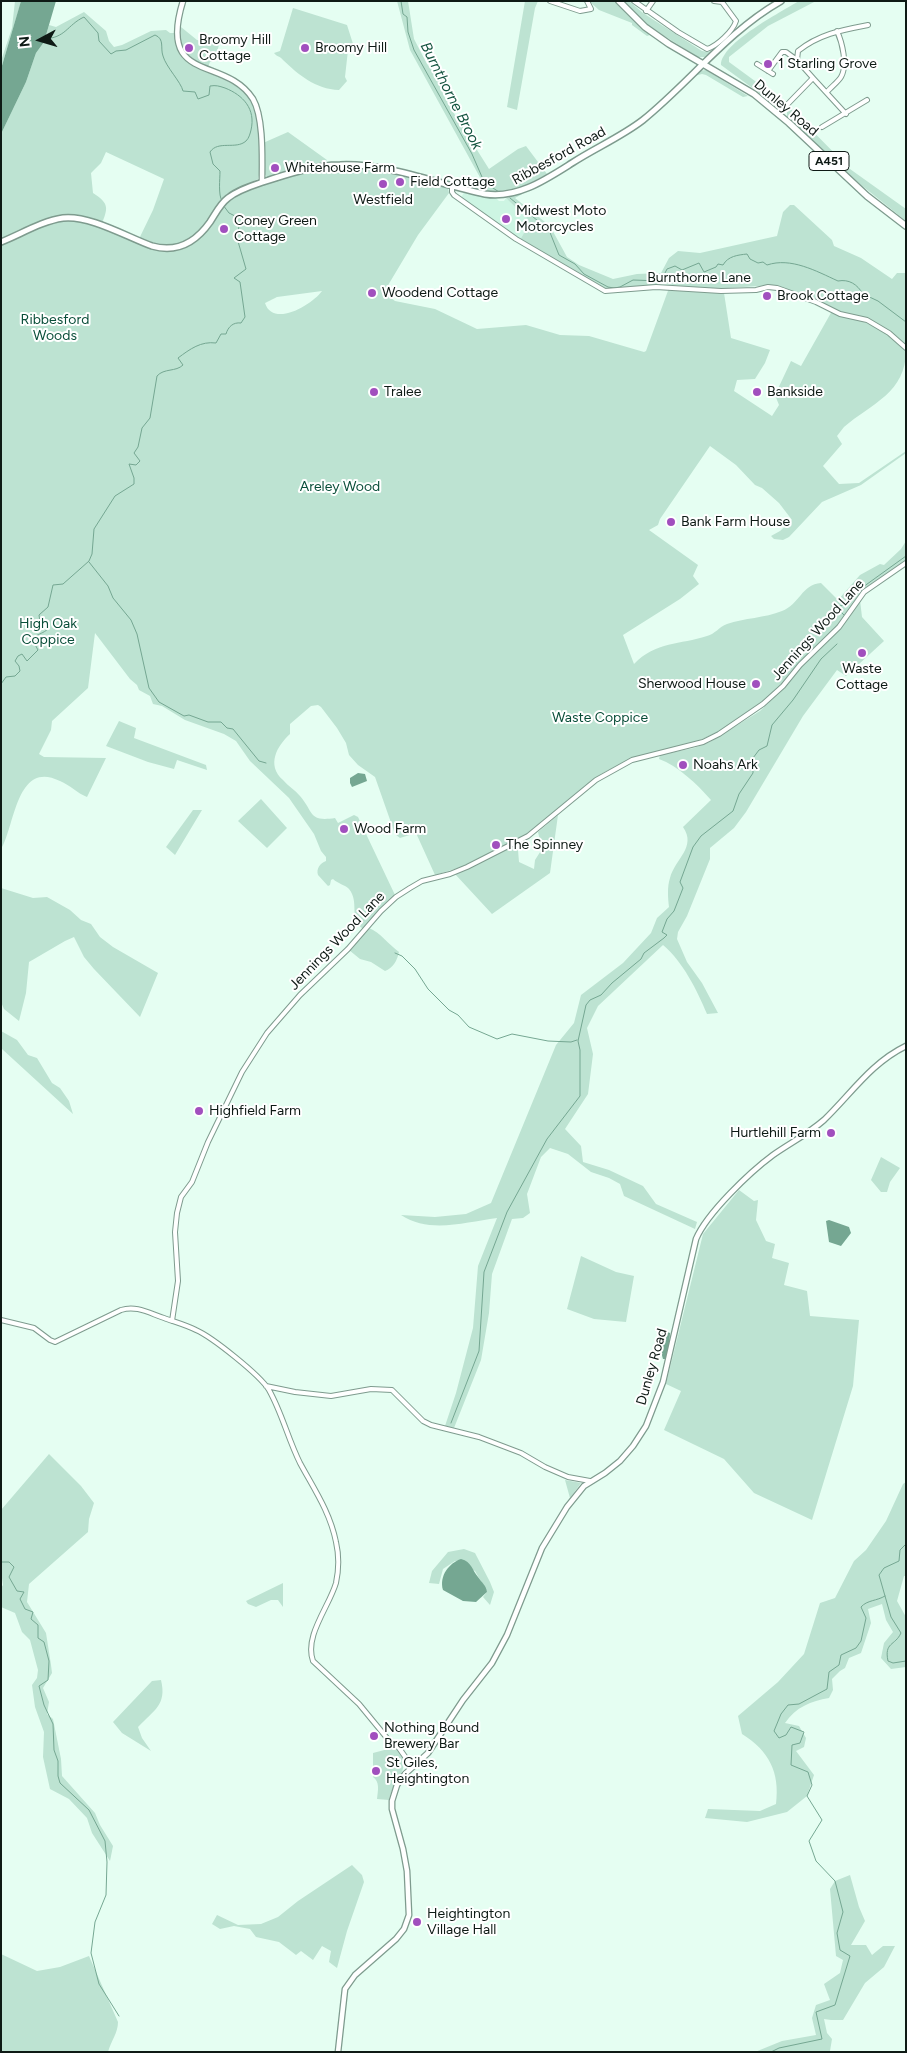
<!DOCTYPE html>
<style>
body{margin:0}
#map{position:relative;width:907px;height:2053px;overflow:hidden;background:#e5fef2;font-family:Figtree,sans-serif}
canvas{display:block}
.frame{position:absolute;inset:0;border:2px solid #0e1a15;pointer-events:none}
.north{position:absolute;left:15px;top:15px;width:50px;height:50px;-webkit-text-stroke:4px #fff;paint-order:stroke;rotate:264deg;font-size:14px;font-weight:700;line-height:20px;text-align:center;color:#0e1a15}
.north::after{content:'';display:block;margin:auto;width:18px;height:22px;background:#0e1a15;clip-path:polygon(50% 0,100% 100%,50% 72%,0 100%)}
</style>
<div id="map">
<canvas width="907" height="2053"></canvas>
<div class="frame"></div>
<div class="north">N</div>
</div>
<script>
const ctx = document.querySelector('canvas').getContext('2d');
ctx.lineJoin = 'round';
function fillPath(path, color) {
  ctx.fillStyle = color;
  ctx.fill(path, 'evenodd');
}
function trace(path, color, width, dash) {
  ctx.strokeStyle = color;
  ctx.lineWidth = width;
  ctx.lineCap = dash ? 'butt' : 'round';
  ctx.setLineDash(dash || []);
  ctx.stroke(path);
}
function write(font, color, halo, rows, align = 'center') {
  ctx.font = font + ' Figtree,sans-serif';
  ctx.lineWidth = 4;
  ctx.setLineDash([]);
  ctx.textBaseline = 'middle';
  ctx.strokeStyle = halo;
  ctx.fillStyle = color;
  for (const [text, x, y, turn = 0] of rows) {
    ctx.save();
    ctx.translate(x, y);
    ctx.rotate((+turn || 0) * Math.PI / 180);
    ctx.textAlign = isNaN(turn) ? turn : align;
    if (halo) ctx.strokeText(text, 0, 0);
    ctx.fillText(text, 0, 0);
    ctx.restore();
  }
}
const built = new Path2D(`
 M464 192 496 198 499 201H504L506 198 510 201 527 218 529 224 520 240 461 198Z`);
const green = new Path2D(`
 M15 1H21L20 5 1 69V61L12 28Z
 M397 1H408L414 39 427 64 440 78 443 94 450 107 489 169 518 149 526 146 547 174C524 186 514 194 488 192L410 50Z
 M525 1H538L535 8 517 110 507 107Z
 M589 1H616L650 35 647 36 632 25V23L599 10Z
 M622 1H629L643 13 702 51 708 52 715 49 707 57H698L650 27Z
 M799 1H816L768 26 729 57V62L785 103 850 169 906 209V221L845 172 791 121 787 117V110L782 106H777L721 65C721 43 781 12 799 1Z
 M293 8 347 25 354 47 348 50 345 77 347 81 339 90C315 89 299 75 283 60 280 56 277 57 274 53L280 51Z
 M84 12 106 31 109 41 114 47 122 45 151 31 166 30 170 33H174C175 77 231 69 251 100 258 110 257 125 259 137 260 150 262 167 258 179L227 194 199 232 172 249C201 251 211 213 231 199 241 192 252 190 263 185 327 155 383 170 448 188L449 193 418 235 387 287 391 298 395 301 435 309 477 329 526 325 560 335 589 336 644 352 646 351 669 288 724 293 731 338 770 350 765 363 755 379 737 380 734 391 772 416 779 405 775 395 791 361 801 366 832 311C864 321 880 326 906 350 906 393 872 403 844 427L837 436 842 444 823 466 839 484 859 483 906 451V453L861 485 822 502 789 537 783 540 774 539 771 536 780 531 792 520 779 503 762 488 755 485 736 465 710 446 660 519 658 525 649 530 698 565 693 576 699 584 680 599 623 635 634 664C656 641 680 645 707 636 715 634 719 627 727 624 744 618 765 618 782 611 799 605 802 584 821 583L838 600 860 575 880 564 884 565 901 549 906 541V560L865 588 847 614 849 618 860 600 862 617 884 641 846 676 837 670 803 716 746 812 734 828 710 848V859L687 916 678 932 677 939 687 962 702 983 718 1013 707 1014C697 990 683 962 663 945L598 1006 587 1028 593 1054 588 1094 565 1129 581 1146 583 1162 609 1170 643 1186 656 1204 697 1222 695 1229 624 1196 620 1184 609 1178 591 1172 568 1154 550 1148 541 1157 527 1194 530 1213 523 1218 512 1219 492 1274 489 1313 481 1360 454 1428 445 1426 456 1393 473 1328 478 1266 497 1218C465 1222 430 1234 401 1215L435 1217 466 1214 491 1203 556 1045 574 1023 581 995 623 963 651 933 657 918 669 907C668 898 667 887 670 878 675 859 697 847 683 827L711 800C697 784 678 766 659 759L660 755 694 748 710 742 760 711 788 684 803 665 782 685 758 705 718 732 693 743 632 758 601 774 528 834 468 865 435 875 416 833 400 838 395 834 375 777 358 765 349 755 346 743 337 728 321 707 318 705 311 706 290 724V734C277 746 266 765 283 780 288 786 295 790 300 796 314 812 308 822 335 818L338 823 354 815 358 817 395 895 382 906 363 929C348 917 360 903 349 889 346 885 338 884 333 879L331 880 330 885 328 886 318 875C316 869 320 863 326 861V857L321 851 314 834 289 798 250 761 236 741 224 734 185 720 162 706 153 704 150 696 139 690 137 685 130 679 95 633 88 688 52 721 51 730 39 754 44 757 106 758 87 797C77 793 70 785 60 781 16 759 15 827 1 849V134L26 82 36 53 44 42 49 25 56 27ZM106 152 164 179 153 210 138 241 101 226C108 208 110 204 93 193L91 173 101 163ZM322 291C312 305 273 328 265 303L277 297Z
 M181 27 197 40 219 45 214 62H210L208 67C190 59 177 49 181 27Z
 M706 70 748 96 743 97 706 75 702 74 694 76 699 71Z
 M288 132 327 160 324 164 267 177 264 173 265 144 263 143Z
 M524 193 515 198 550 226 567 257 579 265 613 279 637 274 661 273 669 258 678 251 700 253 777 236 783 212 790 205H794L832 240 834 246 861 258 892 279 897 273H906V346L891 332 868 319 840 312 799 294 773 285 713 289 662 284 606 290 520 240 529 224 527 218 506 198Z
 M119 721 136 728 134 738 206 765 207 770 177 760 174 769 148 762 106 746Z
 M261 799 287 828 267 848 238 821Z
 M193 810H202L175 855 166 847Z
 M558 815 550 873 492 914 455 874 515 845 518 850 519 862 534 869 535 860 542 849 538 832Z
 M1 888 33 898 47 897 70 910 81 920 91 924 100 937 113 947 158 973 140 1017 94 969 84 957 74 937 65 941 29 962 26 993 19 1021 4 1009 1 1002Z
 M369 928C380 932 389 945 399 952 397 961 393 968 385 971L371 962 360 959 349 950Z
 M1 1031 17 1040 28 1055 37 1058 52 1083 60 1088 69 1101 73 1114 2 1049Z
 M881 1157 900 1168 890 1182 887 1192H881L871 1180Z
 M739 1190 754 1201 758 1200 756 1220 766 1241 775 1244 772 1258 789 1263 784 1285 807 1291 810 1316 859 1320 853 1386 812 1520 754 1493 724 1459 664 1430 681 1391 666 1384 703 1234Z
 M581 1256 616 1272 634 1276 626 1322 594 1319 567 1309Z
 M49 1454 81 1486 94 1503 89 1519 88 1532 29 1584 27 1602 46 1633 51 1665 52 1673 43 1688 49 1702 47 1714 53 1719 61 1759 62 1776 95 1813 100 1825 113 1846 110 1861 92 1833 87 1818 69 1799 50 1789 43 1757 44 1732 35 1707 32 1685 37 1678 38 1670 30 1640 22 1632 15 1613 1 1607V1588L3 1585 1 1571V1510Z
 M565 1480 581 1483 570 1498Z
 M906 1482V1576H904L897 1601 906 1617V1667L891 1669 881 1658 884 1643 893 1632 886 1620 882 1604 868 1609 871 1623 861 1653 849 1658 845 1668 840 1671 832 1679 833 1690 829 1698C811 1701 796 1707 785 1723L799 1726 806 1738 804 1747 796 1751 814 1775 807 1796 787 1812 747 1822 705 1818 708 1809 760 1811 776 1804C780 1772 769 1751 742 1734L738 1716 778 1682 804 1654 820 1603 835 1598 854 1561 866 1550 886 1521 903 1484Z
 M464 1549 475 1553 490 1582 494 1592 490 1605 483 1597 487 1592 475 1571 455 1561 443 1569 439 1584 429 1583 432 1571 448 1552Z
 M283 1583V1607L278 1600H271L256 1607 248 1604 246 1601Z
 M161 1680C167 1705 154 1710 138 1727L142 1738 151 1751 122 1733 113 1722 152 1681Z
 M392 1748H396C415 1768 393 1779 389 1800L377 1799C378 1790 380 1782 373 1777V1753Z
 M352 1865 362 1875 364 1882 347 1931 337 1968 329 1962 331 1951 322 1946 313 1960 301 1951 296 1955 279 1942 256 1937 250 1929 234 1926 220 1929 212 1924 217 1915 238 1925 261 1924 278 1917 298 1901Z
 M850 1875 859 1907 865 1921 851 1945H866L872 1955 883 1946H895L884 1967 865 1983 843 2020H831L824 2019 827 2033 832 2039 830 2051 755 2052 782 2041 816 2035 812 2018 816 2005 830 2000 824 1984 840 1973 843 1960 836 1956 830 1889 835 1881Z
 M1 1954 37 1971 60 1967 89 1956 118 2022C118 2033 111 2041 108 2052H1Z`);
const water = new Path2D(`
 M21 1H56L44 42 36 53 26 82 1 134V69Z
 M358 773 365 774 367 781 352 787 350 783V778Z
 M829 1220 849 1227 851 1233 841 1246 829 1242 826 1221Z
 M663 1330 670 1333 669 1350 665 1359H663C661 1350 656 1337 663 1330Z
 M461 1559C472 1562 472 1570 478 1577 482 1583 486 1585 487 1592L476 1602 463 1601 443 1590C439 1576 449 1563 461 1559Z`);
const stream = new Path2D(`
 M401 1 403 14 407 17 408 32 414 50 472 154 482 177 490 186 499 192
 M44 39C66 38 67 25 84 17L98 33 99 41 111 54 116 51 126 50 155 35C165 39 160 48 163 56 166 67 181 82 183 91L195 92 198 99 209 95 210 86C216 85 219 86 225 88 243 95 256 109 251 130 250 134 249 138 246 141 236 150 218 140 210 152L213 164 220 171C220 179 218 195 222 201
 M510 198 549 230 559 255 575 264 584 274 608 287 614 288 620 287 633 280 661 281 667 269 675 266 682 270 699 263 704 272 716 267 718 264 723 265C728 256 738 255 747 254L750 259 758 263 763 262 767 265C791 257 816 271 838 281 849 279 857 284 863 294L878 301 906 322
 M89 562 108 586 113 598 131 620 137 634 149 688 159 702 184 716 189 715 208 722H221L227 728 233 729 259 761 266 763
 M845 616 837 608 839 606 846 605 863 587 906 556
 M1 684 6 677 15 676 20 671 19 666 15 661 18 656 22 654 27 661 38 650C28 633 39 637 48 629L47 626 40 622 39 615 48 607 53 585 63 584 89 561 92 554 94 529 115 496 134 484V478L129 464 136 465 140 461 134 453 138 447 142 428 150 418 157 376C164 368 176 372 183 365L178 358C190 349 201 341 216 343L221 334H226C228 327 233 322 241 323L245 317 240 282 234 278 246 269 237 238 239 226 235 216 229 213 223 205
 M395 953 402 956 415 969 428 989 449 1010 458 1015 469 1027 497 1039 512 1034 548 1041 571 1042 577 1040
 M451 1423 479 1351 484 1272 507 1212 547 1139 580 1096V1050L578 1041 586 1005 590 1000 601 995 612 983 641 959 644 953 664 938 667 935 662 932 667 919 674 911 683 888 680 882 693 847 701 836 733 811 739 794 753 773V758L759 750 767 746 772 725 793 700 821 659 837 644
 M906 1544 900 1550 899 1561 884 1568 879 1575 891 1617 901 1633C895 1646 884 1642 888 1661L893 1663 906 1661
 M1 1562H9L14 1567 9 1577 17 1591 24 1592 20 1599 25 1609 33 1612 31 1619 38 1625V1638L44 1642 49 1661 48 1680 39 1686 44 1705 53 1724 54 1750 58 1761V1776L60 1783 89 1810 105 1841 107 1862 106 1895 95 1922 91 1953 99 1984 119 2016
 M771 2052 779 2048 822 2039 816 2012 835 2005 850 1956 840 1950 837 1933 843 1912 835 1881 816 1861 809 1841 822 1820 807 1796 812 1785 808 1772 791 1765 792 1745 800 1743 804 1732 791 1727 786 1735 779 1738 774 1731 781 1714 788 1705 799 1704 827 1689 829 1672 839 1665 841 1655 856 1648 861 1641 866 1618 861 1607C867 1600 877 1601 885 1596`);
const minor = new Path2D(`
 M550 1 580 11 591 9 587 1
 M634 1 678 32 707 49C717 46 733 31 736 21L722 2 714 1
 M646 11 653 1
 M757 64 773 74
 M768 71 782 52H786L797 60
 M813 78 846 114
 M827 92C831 87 838 82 841 77 848 65 842 42 837 31
 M778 114 813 78 797 60 798 51C819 34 842 30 868 25
 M822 127 867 100
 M452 187V192L454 195 516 239 605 291 656 287 721 291 756 290 768 287 777 288 816 302 840 314 867 320 889 333 906 348
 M1 1320 34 1328 50 1340 55 1342 121 1310C136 1305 149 1313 164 1318 175 1322 186 1325 196 1330 212 1337 260 1375 269 1390 282 1413 288 1439 300 1463 314 1489 330 1512 336 1542 339 1555 339 1569 336 1583 329 1607 304 1636 313 1661L359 1704 387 1738 399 1748 406 1758 410 1769
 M172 1321 178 1281 175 1232 177 1213 181 1197 192 1182 208 1142 242 1072 267 1033 300 995 348 949 381 911 396 897 410 888 422 881 450 874 467 867 528 836 596 780 632 760 703 742 719 734 763 704 783 686 800 665 839 627 864 592 906 563
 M266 1386 295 1392 331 1396 371 1389 392 1390 423 1421 431 1425 479 1437 521 1453 545 1467 568 1477 590 1481`);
const tertiary = new Path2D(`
 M183 1C157 85 225 55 253 99 264 118 262 160 262 182
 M338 2052 345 1989 355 1975 396 1939 404 1929 409 1915 407 1871 403 1849 392 1809V1801L397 1785 405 1774 428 1753 463 1700 492 1663 507 1635 542 1548 567 1507 584 1486 605 1473 620 1461 633 1446 646 1426 663 1382 696 1239C707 1213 750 1172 773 1155 790 1143 808 1134 824 1120 851 1094 871 1063 906 1046`);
const secondary = new Path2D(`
 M1 242C21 234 42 221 63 218 90 215 127 237 152 246 177 253 196 242 210 222 216 213 220 204 228 198 238 190 251 186 263 182 287 174 315 165 340 165 389 163 437 184 485 194 517 199 545 180 572 163 595 148 621 137 643 120 690 82 728 31 781 1`);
const primary = new Path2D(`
 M619 1 645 27 669 44 754 94 789 123 867 196 906 226`);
const markers = [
 [189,48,5,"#a14fbe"],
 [305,48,5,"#a14fbe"],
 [768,64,5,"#a14fbe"],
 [275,168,5,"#a14fbe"],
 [400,182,5,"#a14fbe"],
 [383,184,5,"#a14fbe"],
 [506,219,5,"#a14fbe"],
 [224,229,5,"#a14fbe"],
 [372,293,5,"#a14fbe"],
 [767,296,5,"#a14fbe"],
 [374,392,5,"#a14fbe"],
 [757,392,5,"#a14fbe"],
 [671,522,5,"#a14fbe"],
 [862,653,5,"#a14fbe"],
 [756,684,5,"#a14fbe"],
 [683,765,5,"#a14fbe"],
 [344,829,5,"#a14fbe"],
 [496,845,5,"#a14fbe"],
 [199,1111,5,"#a14fbe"],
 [831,1133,5,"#a14fbe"],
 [374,1736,5,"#a14fbe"],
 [376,1771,5,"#a14fbe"],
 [417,1922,5,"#a14fbe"]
];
const shields = [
 [829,161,40]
];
const shieldNames = [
 ["A451",829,161]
];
const poiNames = [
 ["Broomy Hill",199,40],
 ["Cottage",199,56],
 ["Broomy Hill",315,48],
 ["1 Starling Grove",778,64],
 ["Whitehouse Farm",285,168],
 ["Field Cottage",410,182],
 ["Westfield",383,200,"center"],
 ["Midwest Moto",516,211],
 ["Motorcycles",516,227],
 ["Coney Green",234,221],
 ["Cottage",234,237],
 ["Woodend Cottage",382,293],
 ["Brook Cottage",777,296],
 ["Tralee",384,392],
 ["Bankside",767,392],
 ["Bank Farm House",681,522],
 ["Waste",862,669,"center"],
 ["Cottage",862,685,"center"],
 ["Sherwood House",746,684,"right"],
 ["Noahs Ark",693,765],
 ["Wood Farm",354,829],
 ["The Spinney",506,845],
 ["Highfield Farm",209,1111],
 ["Hurtlehill Farm",821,1133,"right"],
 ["Nothing Bound",384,1728],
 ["Brewery Bar",384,1744],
 ["St Giles,",386,1763],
 ["Heightington",386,1779],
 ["Heightington",427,1914],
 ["Village Hall",427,1930]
];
const streetNames = [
 ["Dunley Road",786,108,40],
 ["Ribbesford Road",559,156,-29],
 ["Burnthorne Lane",699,278],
 ["Jennings Wood Lane",818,630,-48],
 ["Jennings Wood Lane",337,941,-46],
 ["Dunley Road",652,1367,-74]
];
const parkNames = [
 ["Ribbesford",55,320],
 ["Woods",55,336],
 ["Areley Wood",340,487],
 ["High Oak",48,624],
 ["Coppice",48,640],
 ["Waste Coppice",600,718]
];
const waterNames = [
 ["Burnthorne Brook",451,96,63]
];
fillPath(built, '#cdf5e3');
fillPath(green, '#bde3d2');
fillPath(water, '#75a792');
trace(stream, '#75a792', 1);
trace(minor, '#7e9b8e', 6);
trace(tertiary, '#7e9b8e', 7);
trace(secondary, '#7e9b8e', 8);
trace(primary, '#7e9b8e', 8);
trace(minor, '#fff', 4);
trace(tertiary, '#fff', 4.5);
trace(secondary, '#fff', 5);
trace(primary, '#fff', 5.5);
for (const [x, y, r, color] of markers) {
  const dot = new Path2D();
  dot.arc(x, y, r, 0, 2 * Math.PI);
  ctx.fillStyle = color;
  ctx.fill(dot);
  trace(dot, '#fff', 2);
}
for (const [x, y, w] of shields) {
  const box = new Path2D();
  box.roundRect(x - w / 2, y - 9.5, w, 19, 4);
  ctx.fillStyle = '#fff';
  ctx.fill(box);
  trace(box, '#0e1a15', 1);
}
write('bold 12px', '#0e1a15', null, shieldNames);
write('14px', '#0e1a15', '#fff', poiNames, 'left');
write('14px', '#0e1a15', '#fff', streetNames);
write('14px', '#094e39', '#fff', parkNames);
write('italic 15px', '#155540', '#fff', waterNames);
</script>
